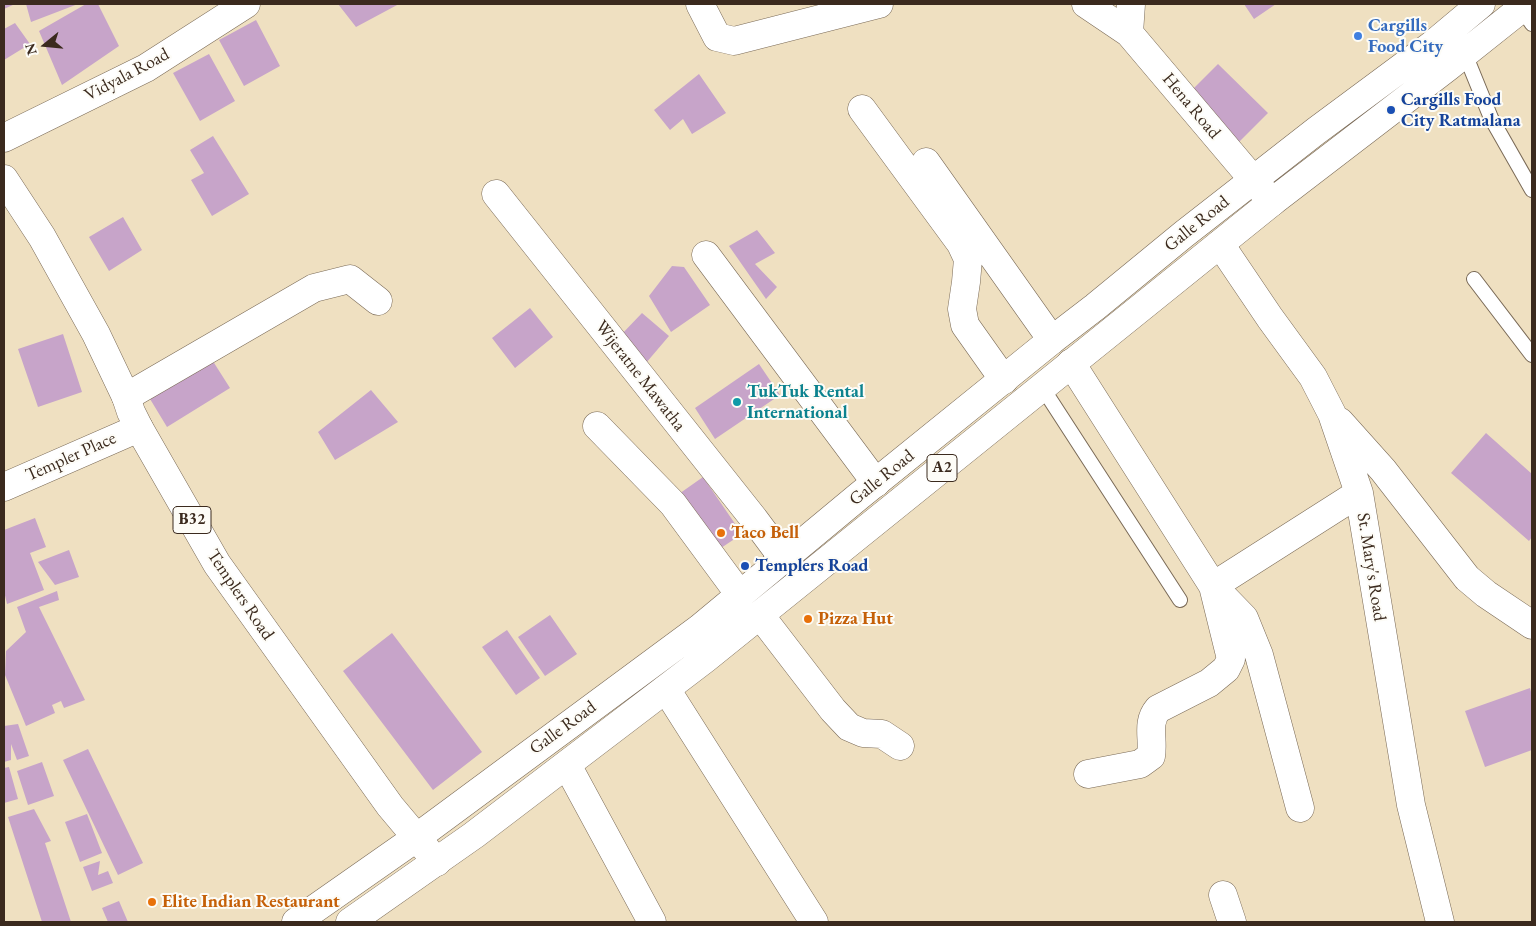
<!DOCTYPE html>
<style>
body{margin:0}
#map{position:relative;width:1536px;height:926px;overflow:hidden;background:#efe0c1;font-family:"EB Garamond",serif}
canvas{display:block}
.frame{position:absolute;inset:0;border:5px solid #3b2a1e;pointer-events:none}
.north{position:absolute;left:20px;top:20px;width:50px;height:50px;-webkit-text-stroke:4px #fdfcf7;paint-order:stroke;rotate:253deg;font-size:14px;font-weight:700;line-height:20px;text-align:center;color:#3b2a1e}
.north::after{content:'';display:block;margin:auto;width:18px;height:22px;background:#3b2a1e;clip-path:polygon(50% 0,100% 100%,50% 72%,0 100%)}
</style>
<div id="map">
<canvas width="1536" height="926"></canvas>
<div class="frame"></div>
<div class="north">N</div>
</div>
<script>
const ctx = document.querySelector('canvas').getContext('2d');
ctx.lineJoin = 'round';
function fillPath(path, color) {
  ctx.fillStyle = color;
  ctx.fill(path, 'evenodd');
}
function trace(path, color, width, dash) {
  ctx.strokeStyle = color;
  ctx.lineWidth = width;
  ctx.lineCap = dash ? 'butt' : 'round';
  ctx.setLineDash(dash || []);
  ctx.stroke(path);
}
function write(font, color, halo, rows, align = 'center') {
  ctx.font = font + ' "EB Garamond",serif';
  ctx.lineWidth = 4;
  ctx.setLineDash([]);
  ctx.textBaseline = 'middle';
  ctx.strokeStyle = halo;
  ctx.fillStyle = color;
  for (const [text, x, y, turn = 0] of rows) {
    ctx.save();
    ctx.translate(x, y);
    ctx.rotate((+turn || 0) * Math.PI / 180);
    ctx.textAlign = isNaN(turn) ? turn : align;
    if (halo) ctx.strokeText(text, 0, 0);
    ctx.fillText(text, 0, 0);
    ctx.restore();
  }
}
const building = new Path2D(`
 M4 4H15L4 9Z
 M26 4H78L31 22Z
 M86 4H98L119 46 62 85 39 31Z
 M338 4H399L356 27Z
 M1244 4H1276L1254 19Z
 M256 20 280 66 244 86 219 40Z
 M15 23 30 44 4 60V29Z
 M209 54 235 101 200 121 173 73Z
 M1218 64 1268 113 1237 144 1188 94Z
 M699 74 726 113 692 134 683 119 670 130 654 110Z
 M213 136 249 194 212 216 191 180 204 173 190 150Z
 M123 217 142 250 109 271 89 237Z
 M757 230 775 253 755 264 777 287 766 299 729 246Z
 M672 266 684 267 710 305 671 332 649 296Z
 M530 308 553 337 515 368 492 338Z
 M642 313 669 336 646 363 620 336Z
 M63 334 82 392 38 407 18 349Z
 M209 355 230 388 167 427 147 394Z
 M759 364 780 395 715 439 695 408Z
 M371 390 398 422 335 460 318 432Z
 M1486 433 1532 474V537L1529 541 1451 473Z
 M703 477 742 534 715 552 676 496Z
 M35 518 46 547 30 553 44 590 7 604 4 591V530Z
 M69 550 79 577 55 585 38 562Z
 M57 591 59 600 39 607 85 700 64 708 61 701 52 705 55 713 26 726 5 675 6 651 26 632 17 607Z
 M550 615 577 654 545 676 518 637Z
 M507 630 540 678 516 695 482 647Z
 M392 633 482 752 433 790 343 671Z
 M1530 688 1532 696V750L1485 767 1465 711Z
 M18 724 29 756 17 760 11 744V760L4 762V726Z
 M88 749 143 863 118 875 63 760Z
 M42 762 54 796 28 805 17 771Z
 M9 767 18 799 4 803V768Z
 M34 809 51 841 45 843 71 922H42L8 817Z
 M87 814 102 853 80 862 65 822Z
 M100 861 98 875 108 871 113 883 92 891 83 867Z
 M119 901 128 922H108L102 908Z`);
const lane = new Path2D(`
 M1521 8 1532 24
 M1465 54 1491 118 1532 190
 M1474 279 1532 355
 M1042 387 1180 600`);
const street = new Path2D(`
 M700 4 717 37 734 41 879 4
 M1086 4 1129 33 1272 202
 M1129 33 1131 4
 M862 109 961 244 968 259 966 282 962 309 965 325 1004 380
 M4 138 146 68 246 4
 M926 162 1052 340
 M496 194 754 519 783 558
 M1220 244 1270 318 1313 377 1332 414 1359 493 1411 805 1440 922
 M706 255 876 483
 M1071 363 1213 586 1244 618 1259 655 1300 808
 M126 397 314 288 350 279 378 301
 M1340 422 1383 470 1467 578 1486 594 1532 625
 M597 426 673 504 740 595
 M4 487 139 428
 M760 615 833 710 849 727 863 733 882 734 900 746
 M666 689 814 922
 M567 765 652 922
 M1088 774 1140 764 1151 756C1154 739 1146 723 1158 709L1209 683 1226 669 1231 659 1213 586 1359 493
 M1223 895 1232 922`);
const primary = new Path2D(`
 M4 179 42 237 96 334 126 397 131 412 139 428 217 564 390 806 437 862`);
const highway = new Path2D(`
 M296 922 416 838 700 628 859 496 1052 340 1095 307 1184 234 1316 131 1432 45 1481 4
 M350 922 474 835 705 659 1272 202 1448 67 1527 4`);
const markers = [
 [1358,36,5,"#3f7fe0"],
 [1391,110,5,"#1a4fb4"],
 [737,402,5,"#0f9aa8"],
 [721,533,5,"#e8710a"],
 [745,566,5,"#1a4fb4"],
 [808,619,5,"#e8710a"],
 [152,902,5,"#e8710a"]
];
const shields = [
 [942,468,30],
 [192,520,38]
];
const shieldNames = [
 ["A2",942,468],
 ["B32",192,520]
];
const shopNames = [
 ["Cargills",1368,26],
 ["Food City",1368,47]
];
const streetNames = [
 ["Vidyala Road",127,75,-28],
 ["Hena Road",1191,106,50],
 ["Galle Road",1197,224,-39],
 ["Wijeratne Mawatha",640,376,52],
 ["Templer Place",71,457,-24],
 ["Galle Road",882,478,-39],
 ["St. Mary's Road",1371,567,81],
 ["Templers Road",240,595,56],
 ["Galle Road",563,728,-36]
];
const transitNames = [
 ["Cargills Food",1401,100],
 ["City Ratmalana",1401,121],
 ["Templers Road",755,566]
];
const cultureNames = [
 ["TukTuk Rental",747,392],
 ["International",747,413]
];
const foodNames = [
 ["Taco Bell",731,533],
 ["Pizza Hut",818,619],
 ["Elite Indian Restaurant",162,902]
];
fillPath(building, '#c7a4c9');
trace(lane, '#7a6a57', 16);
trace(street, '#7a6a57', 29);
trace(primary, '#7a6a57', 29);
trace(highway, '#7a6a57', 29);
trace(lane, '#fff', 14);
trace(street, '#fff', 28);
trace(primary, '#fff', 28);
trace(highway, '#fff', 28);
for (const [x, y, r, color] of markers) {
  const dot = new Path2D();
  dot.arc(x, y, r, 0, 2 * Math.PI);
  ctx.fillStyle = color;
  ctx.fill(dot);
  trace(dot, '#fdfcf7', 2);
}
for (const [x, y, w] of shields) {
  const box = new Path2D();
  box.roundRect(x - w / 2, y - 13.5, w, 27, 4);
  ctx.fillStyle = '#fdfcf7';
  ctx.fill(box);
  trace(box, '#3b2a1e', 1);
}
write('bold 16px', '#3b2a1e', null, shieldNames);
write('bold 18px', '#366cbe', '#fdfcf7', shopNames, 'left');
write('18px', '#3b2a1e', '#fdfcf7', streetNames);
write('bold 18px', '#164399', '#fdfcf7', transitNames, 'left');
write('bold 18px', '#0d838f', '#fdfcf7', cultureNames, 'left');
write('bold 18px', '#c56008', '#fdfcf7', foodNames, 'left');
</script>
